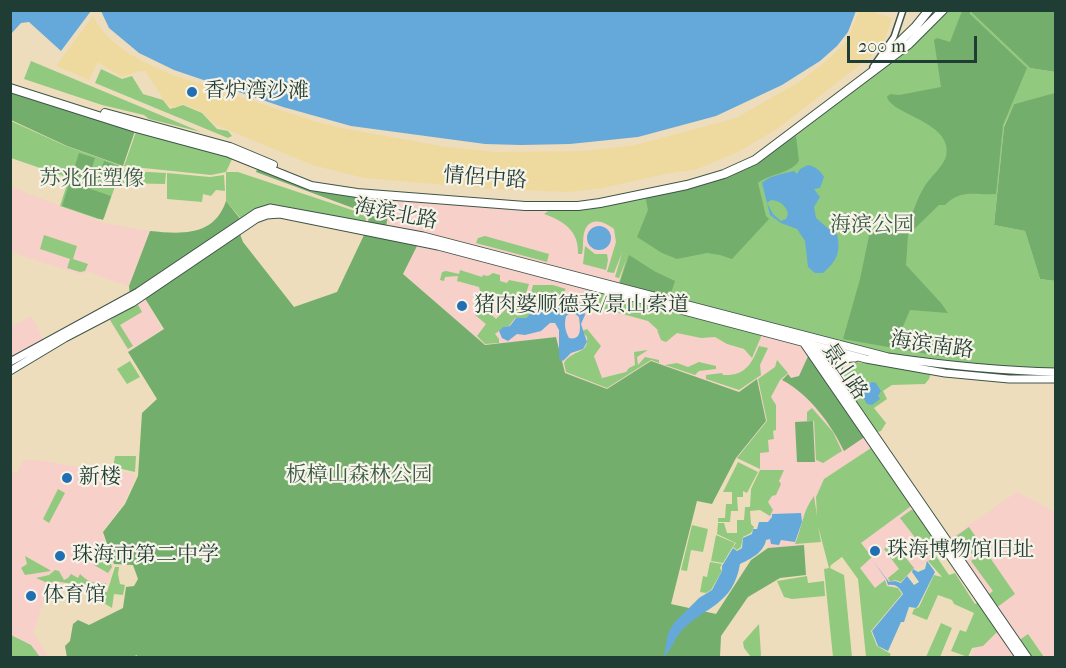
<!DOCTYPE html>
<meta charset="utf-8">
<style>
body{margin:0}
#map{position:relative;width:1066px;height:668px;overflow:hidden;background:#eeddbc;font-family:"IM FELL French Canon",serif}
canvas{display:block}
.frame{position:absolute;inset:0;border:12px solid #1f3d34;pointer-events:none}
.scale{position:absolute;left:847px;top:36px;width:130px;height:27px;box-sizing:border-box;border:3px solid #1f3d34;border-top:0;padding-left:8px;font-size:18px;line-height:21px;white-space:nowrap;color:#1f3d34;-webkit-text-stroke:4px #f7f3e8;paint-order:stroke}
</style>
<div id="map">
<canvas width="1066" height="668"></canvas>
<div class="frame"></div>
<div class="scale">200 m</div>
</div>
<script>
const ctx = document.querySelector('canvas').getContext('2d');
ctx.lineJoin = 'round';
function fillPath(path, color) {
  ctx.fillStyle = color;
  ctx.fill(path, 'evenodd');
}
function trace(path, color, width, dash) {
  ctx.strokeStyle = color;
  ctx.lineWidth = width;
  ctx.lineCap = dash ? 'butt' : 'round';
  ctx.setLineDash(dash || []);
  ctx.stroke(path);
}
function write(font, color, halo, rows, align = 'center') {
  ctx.font = font + ' "IM FELL French Canon","Noto Serif SC",serif';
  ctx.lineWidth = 4.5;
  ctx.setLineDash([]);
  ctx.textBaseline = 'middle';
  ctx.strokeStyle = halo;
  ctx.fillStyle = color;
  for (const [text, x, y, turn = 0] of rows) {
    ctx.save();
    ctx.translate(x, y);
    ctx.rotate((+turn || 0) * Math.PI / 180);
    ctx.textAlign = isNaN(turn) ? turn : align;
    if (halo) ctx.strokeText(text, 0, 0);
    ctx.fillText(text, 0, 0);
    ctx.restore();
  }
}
const built = new Path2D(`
 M11 187 105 223 150 231 128 286 88 272 89 269 85 273 79 274 11 252 13 238 11 242Z
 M391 196 647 210 629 253 618 286 386 227Z
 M419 242 803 342 874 446 824 479 816 497 818 526 804 545 768 548 764 472 736 458 766 421 757 379 739 391 651 361 607 389 565 373 556 337 485 345 403 274Z
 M144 298 162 329 128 351 109 319Z
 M29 317 33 318 45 343 21 356H11L10 327Z
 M23 460H40L83 468 114 479 120 471 136 475 124 503 102 532 113 566 106 590 63 587 48 589 33 632 47 655V657H11L10 470 17 473Z
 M1017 492 1055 512V657H1028L947 540Z
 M914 504 945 548 877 599 843 555Z
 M989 613 1020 658H971Z`);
const green = new Path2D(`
 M948 11H972V13L1030 68 1055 72 1054 94 1014 104 1004 126 994 225 1025 231 1040 279 1055 281V372L888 357 618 286 626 260 619 278 615 277 622 253 614 273 607 272 616 242 614 229C605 222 591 216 585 230 582 237 584 246 582 254H578C579 231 564 221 544 214L551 209 687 185 755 160 917 41Z
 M31 61 201 132 149 119 144 115 102 105 24 79Z
 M101 69 122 79 132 76 143 94 163 100 170 109 183 105 202 113 217 129 228 131 232 136 228 138 95 83Z
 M11 121 66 146 122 166 104 218 98 219 60 206 69 178 11 158Z
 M137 129 233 157 226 172 211 175 124 166Z
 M125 168 132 171 166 173 165 184 120 183Z
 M226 172H238L367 215 365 223 270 207 243 221 226 201Z
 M167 173 210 177 224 175 225 191 216 190 211 196 203 194 202 202 167 199Z
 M44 235 77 246 73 259 88 264 85 271 80 272 67 268 70 259 40 249Z
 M485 236 549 254 547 262 476 243 478 238Z
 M585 246 595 254H607L608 260 606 270 583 264Z
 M460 270 482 277 483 275 488 276 493 273 500 275V281L507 283 509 280 529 284 525 297 518 303 519 305 529 300 533 285H553L566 289 563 293V297L535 308 526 318H515L509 326 504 327 495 334 499 339V343L485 344 477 336 486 324 475 315 482 298 479 287 457 281 458 276 445 277 444 281 440 280 442 272 446 271 459 274ZM486 296 503 300 508 304 513 302 496 319 483 307Z
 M602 289 763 332 752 358 744 349 727 344 715 337 701 338 677 333 666 342 661 340 657 330 659 331 648 321 597 307Z
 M137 303 142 312 120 325 133 346 128 349 110 320Z
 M587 329 601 346 594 356 602 378 626 372 629 368 635 365 634 352 648 350 637 357 638 365 645 357 659 360V363L651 360 607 388 566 372 564 363C572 349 589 355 587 337L582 331Z
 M759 346 768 348 760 365 761 375 739 390 706 379V375L722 373 723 375C745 376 751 365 759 346Z
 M777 360 788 373 780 380 771 397 776 405V430L773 431 774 439 768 440 769 452 760 453V469L737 458 767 421 758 379 775 367Z
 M130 361 140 377 127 384 117 369Z
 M699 362 716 366V369L699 371 695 375 665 365 677 363 688 367Z
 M857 362 931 373 929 379 925 384 892 385 883 391 887 399 874 408 886 423 881 431 877 432 840 377C844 368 848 364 857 362Z
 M812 408 833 432 842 451 823 463 816 460 814 421H807V412Z
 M874 446 914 504 831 565 830 568 844 575 852 657H833L824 569 829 568 818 526 821 542 795 544C802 527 803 510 814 496L817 516 816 497 824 479Z
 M115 456H136L135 472 113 467Z
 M738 462 758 472 747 493 743 491V497H737L738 511H731L730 522H718V518H725L726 504H732V492H723Z
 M760 470H784L779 481 781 484 776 495 772 496 768 502 773 510 770 516 760 510 750 511 751 524 754 527 751 533 743 537 741 547 737 550 733 547 736 543 717 534 718 523H724L727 533H737V520H744L745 507H750L751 489Z
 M58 489 65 493 49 523 43 519Z
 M911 510H918L943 548 930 557 900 518Z
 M692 525 708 529 703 552 691 550 687 571 681 570Z
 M969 527 1015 594 996 608 987 596 993 591 971 561 975 558 966 546 957 553 949 541Z
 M716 535 735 543 723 563 711 561Z
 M893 542 914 568 901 582 895 580 890 582 888 578 899 569 884 549Z
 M861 543 872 557 860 568 875 588 885 580 887 586 898 588 902 594 871 631 877 646 891 654 889 657H866L858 579 842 557Z
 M104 546 112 567 108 573 94 565Z
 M25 556 48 569 51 571 25 575 21 568 27 564Z
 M936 556 949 575 955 573 975 604 980 601 1000 629 983 646 972 648 968 657 951 651 960 630 966 632 974 613 954 604 952 600 938 595 927 620 912 614 914 609 919 607 934 575 942 577 928 561Z
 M710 562 722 564 720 568 722 571 711 590 706 593 700 592 703 576 707 577Z
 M115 567H119L118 574 120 584 125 585 123 595 114 594 112 608 87 593V591L107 592Z
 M55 570 59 571 64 580 68 578 71 574 78 578 80 574C88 582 94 584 106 583L104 589 54 581 50 584 36 578 49 575Z
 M807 576 808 583 824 581 825 596 792 599 784 597 777 581Z
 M941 623 952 628 940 657H926Z
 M759 624 761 655 760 657H751L744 648 743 642Z
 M1028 634 1044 657H1029L1018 641Z
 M11 635 31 645 40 657H11Z`);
const forest = new Path2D(`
 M962 11H970V14L1027 68 1003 125 996 194C976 196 962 188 945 205H939L908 235 906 265 941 303 948 313 910 310 898 338 946 346 944 357 843 339 860 279 870 231 905 233C911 219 915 203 923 189 929 178 940 170 945 159 947 156 947 148 946 145 940 120 888 112 887 96L891 94 899 95 941 87 934 40 937 38 950 42Z
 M972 11H1055V72L1030 68 972 13Z
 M10 88 136 128 123 166 67 146 11 120Z
 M1055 93V281L1040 279 1025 231 994 225 1004 127 1014 104Z
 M796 136 799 161C790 174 771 173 758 183L766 216 769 219 732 259 720 255 707 253 677 259 662 253 637 237 648 210 645 195 753 163Z
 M79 153 95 158 91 171 86 170 82 186 111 196 103 220 62 206Z
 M104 161 121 167 117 180 100 174Z
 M259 164 292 180 391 196 386 227 368 223 369 214 256 172Z
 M226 201 242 221 130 296 129 286 150 231C181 234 214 237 226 201Z
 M240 234 243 242 294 307 337 292 364 235 367 234 418 244 403 274 485 345 556 337 565 373 607 389 651 361 739 392 757 379 766 421 736 458 712 504 697 501 671 604 716 614 751 560 768 548 804 545 806 575 780 578 748 597 721 636 720 657 140 658 136 655 134 658H67L65 646 70 641 73 624 78 620 89 625 123 608 126 587 134 586 138 579 133 565 114 564 103 532 125 504 138 476 142 413 157 399 128 352 164 329 144 297Z
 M629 255 654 271 675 281 669 299 619 285Z
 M809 354 866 436 844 451C831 424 809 394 782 380L788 374 791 378 799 376Z
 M813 421 815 462H797L795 422Z`);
const sand = new Path2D(`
 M859 11H869L892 18 884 42 869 58 777 129 740 151 698 169 665 174 603 188 569 192 491 189 364 178 312 165 214 124 202 112 183 104 175 108 167 104 145 71H139L122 77 98 62 89 80 56 66 93 16C110 48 141 61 173 75L317 122 342 128 447 147 496 152 583 151 635 145 736 118 799 82 824 63 847 41Z`);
const water = new Path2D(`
 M11 10H91V11L61 51 29 22 21 23 11 34Z
 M101 11V10L856 11 848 32 837 46 820 61 782 85 716 116 638 137 570 144 521 145 485 144 351 126 283 107 174 70 139 53 109 28Z
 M808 165C816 167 820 170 824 177L820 188 814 189 820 197 814 207 816 218 830 230 837 234C841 252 837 261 823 273H815L808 267 805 241 797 229 781 223 770 215 762 183C770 175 783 174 794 171L797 174 800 169ZM771 200C780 201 786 205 788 214L786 219 781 221 773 214 767 203Z
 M587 238a12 12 0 1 1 24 0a12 12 0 1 1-24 0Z
 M567 300 577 301 584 306 585 315 581 324 587 342 583 349 571 353 563 361 559 358V330L555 323H550L541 331 525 335 517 334 508 341 502 338 499 331 503 327 510 326 516 318H526L535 308 547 304 544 308 547 309 560 302ZM573 312 579 317C580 326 583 341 569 338 565 331 564 324 566 316Z
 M872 382 876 383 881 391 878 396 880 399 872 405 867 404 861 394V389Z
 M801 513 802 522 795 542 781 540 779 545 771 544 770 539 766 540C764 552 751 559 740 564 733 605 706 606 682 630 675 638 671 650 664 657L668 633 674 623 699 598 712 590 722 571V566L733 548 737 551 742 548 743 538 752 534 753 529H757L759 522H768L772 517V514Z
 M873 561 889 582 895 581 901 583 907 576 914 585 919 582 912 572 913 569 918 572 925 569 927 561 935 572 918 606 916 608 909 607 904 622H901L888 651 878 646 872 631 903 594C899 587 896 584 888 585L886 579Z`);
const minor = new Path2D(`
 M873 67 894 37 903 10`);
const major = new Path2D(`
 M803 342 1020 658
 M812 344 1028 658
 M10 362 138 292 257 212 270 208 423 236 888 357C944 365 999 371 1056 372
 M10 371 65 338 132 303 256 219 267 215 280 214 438 246 866 359 945 373 1009 379H1056
 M838 379C835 366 842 357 855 358`);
const highway = new Path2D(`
 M884 57 916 26 929 10
 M10 88 136 128 229 153 311 186 357 193 525 206H578L600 203 687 185 724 174 755 160 909 44 943 10
 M105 113 230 147 273 165`);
const markers = [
 [192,92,6,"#1f6fb2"],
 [462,306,6,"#1f6fb2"],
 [67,478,6,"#1f6fb2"],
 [875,551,6,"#1f6fb2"],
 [60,556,6,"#1f6fb2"],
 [31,596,6,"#1f6fb2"]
];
const poiNames = [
 ["香炉湾沙滩",204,92],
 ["猪肉婆顺德菜/景山索道",474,306],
 ["新楼",79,478],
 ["珠海博物馆旧址",887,551],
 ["珠海市第二中学",72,556],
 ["体育馆",43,596]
];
const streetNames = [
 ["情侶中路",485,179,4],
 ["海滨北路",396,215,11],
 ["海滨南路",932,346,8],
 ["景山路",844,372,56]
];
const parkNames = [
 ["苏兆征塑像",92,180],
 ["海滨公园",872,226],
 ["板樟山森林公园",359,476]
];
fillPath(built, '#f7d0c9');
fillPath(green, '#91ca7e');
fillPath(forest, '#74ae6d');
fillPath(sand, '#eeda9e');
fillPath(water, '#65a9da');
trace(minor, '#3e5548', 8);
trace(major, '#3e5548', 9);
trace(highway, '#3e5548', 10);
trace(minor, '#fff', 5);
trace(major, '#fff', 7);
trace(highway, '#fff', 8);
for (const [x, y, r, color] of markers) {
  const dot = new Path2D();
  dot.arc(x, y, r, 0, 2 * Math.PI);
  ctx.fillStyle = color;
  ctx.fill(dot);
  trace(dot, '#f7f3e8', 2);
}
write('21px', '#1f3d34', '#f7f3e8', poiNames, 'left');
write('21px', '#1f3d34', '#f7f3e8', streetNames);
write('21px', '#365943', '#f7f3e8', parkNames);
</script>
